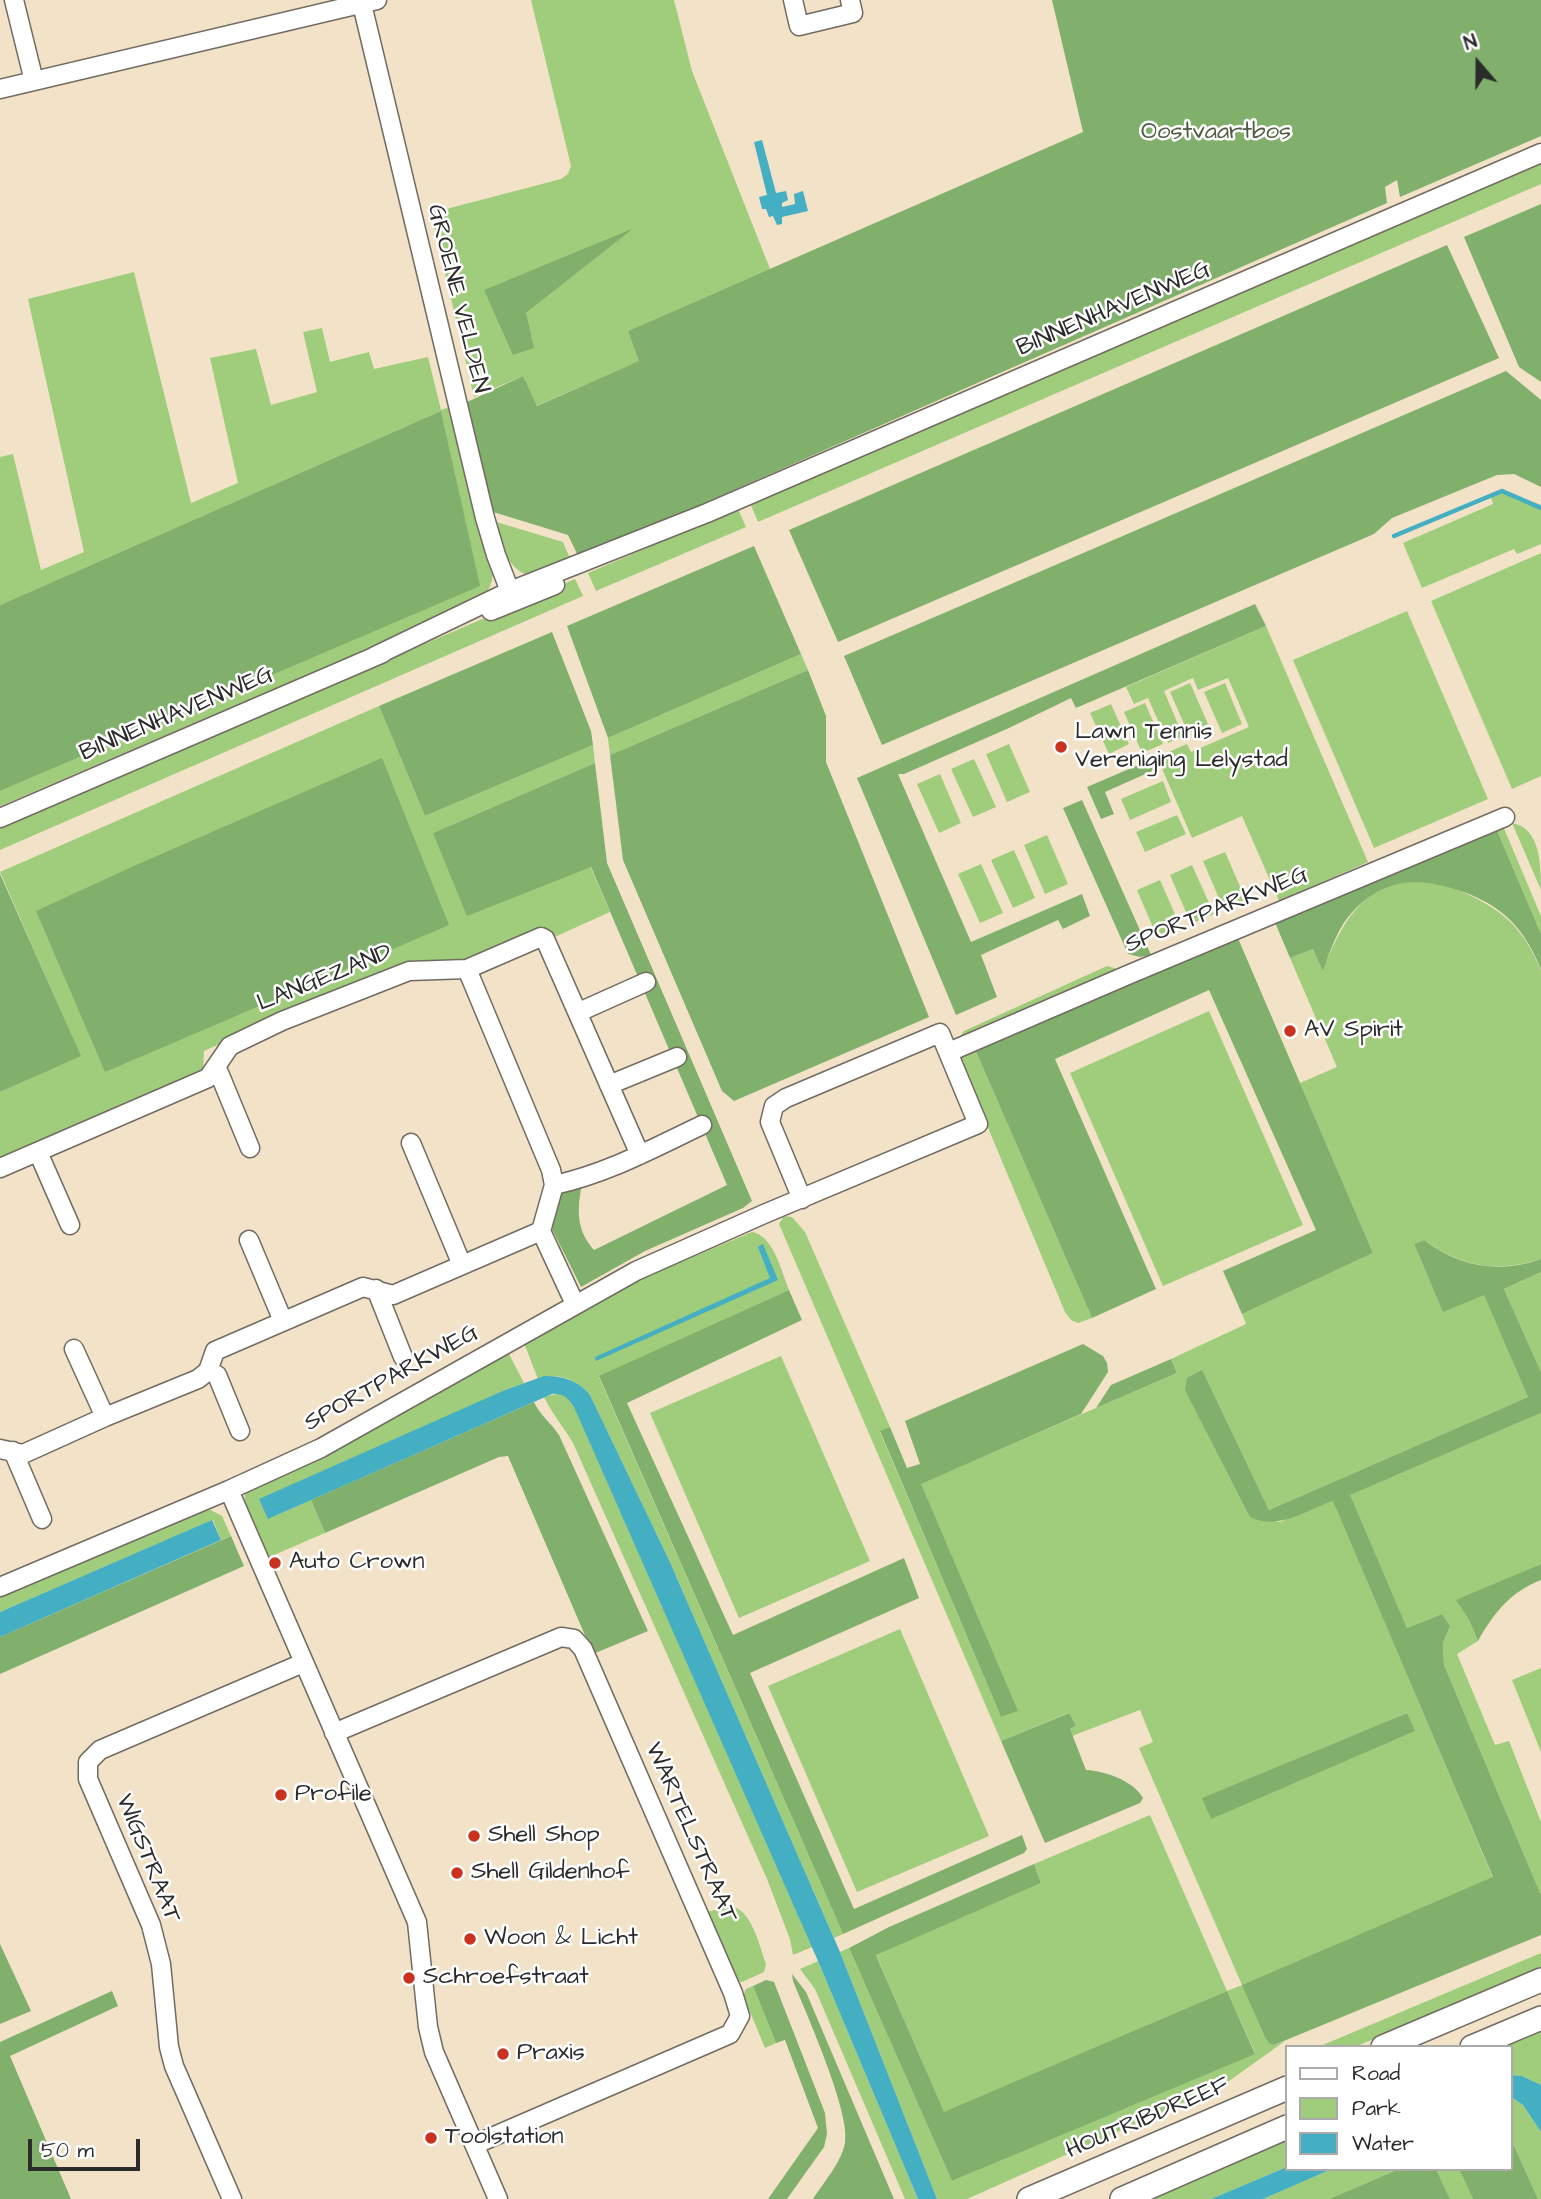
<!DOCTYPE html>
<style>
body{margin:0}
#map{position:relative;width:1541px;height:2199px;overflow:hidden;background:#f2e3c8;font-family:"Architects Daughter",sans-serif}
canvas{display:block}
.legend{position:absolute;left:1285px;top:2045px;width:228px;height:126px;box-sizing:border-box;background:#fff;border:2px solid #aaa;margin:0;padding:9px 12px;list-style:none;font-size:21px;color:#2b2b2b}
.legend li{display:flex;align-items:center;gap:14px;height:35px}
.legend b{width:35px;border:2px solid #aaa}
.north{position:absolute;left:1443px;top:28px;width:70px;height:70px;-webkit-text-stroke:5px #fff;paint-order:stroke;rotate:340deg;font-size:19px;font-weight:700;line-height:28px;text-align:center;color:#2b2b2b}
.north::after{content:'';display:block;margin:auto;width:24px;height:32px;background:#2b2b2b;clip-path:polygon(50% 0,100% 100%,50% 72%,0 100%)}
.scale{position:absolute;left:28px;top:2139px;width:112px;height:32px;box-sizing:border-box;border:4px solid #2b2b2b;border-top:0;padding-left:9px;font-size:21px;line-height:24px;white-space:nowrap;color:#2b2b2b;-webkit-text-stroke:5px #fff;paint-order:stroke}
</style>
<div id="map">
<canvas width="1541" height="2199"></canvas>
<ul class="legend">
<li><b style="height:9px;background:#fff"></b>Road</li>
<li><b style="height:19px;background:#a0cd7b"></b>Park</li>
<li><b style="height:19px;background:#44aec2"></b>Water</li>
</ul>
<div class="north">N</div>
<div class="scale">50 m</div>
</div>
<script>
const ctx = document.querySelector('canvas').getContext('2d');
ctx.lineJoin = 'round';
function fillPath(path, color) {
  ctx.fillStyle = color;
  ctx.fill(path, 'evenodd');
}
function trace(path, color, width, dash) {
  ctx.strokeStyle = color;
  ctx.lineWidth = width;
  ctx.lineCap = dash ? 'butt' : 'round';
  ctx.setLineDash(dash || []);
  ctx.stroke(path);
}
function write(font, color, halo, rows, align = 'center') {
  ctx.font = font + ' "Architects Daughter",sans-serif';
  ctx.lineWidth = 5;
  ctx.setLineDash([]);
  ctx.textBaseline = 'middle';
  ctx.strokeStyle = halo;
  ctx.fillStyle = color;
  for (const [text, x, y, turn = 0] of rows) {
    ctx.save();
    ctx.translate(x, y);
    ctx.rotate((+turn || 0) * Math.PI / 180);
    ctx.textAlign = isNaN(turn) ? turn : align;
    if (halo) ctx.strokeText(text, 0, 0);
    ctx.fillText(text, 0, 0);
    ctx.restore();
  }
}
const green = new Path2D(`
 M531 0H674L692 71 770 269 628 331 640 361 536 406 523 376 474 397 431 213 561 179 568 174 571 166ZM631 230 526 313 485 290Z
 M1541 163V184L758 522 750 503 1505 176Z
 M134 272 191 503 238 483 210 358 256 349 271 405 317 392 303 332 322 328 330 362 369 352 374 369 428 357 441 410 452 406 493 565C494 598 479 598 453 613L0 806V791L479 585 441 411 0 605V457L13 454 41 570 84 552 28 299Z
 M1505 491 1541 505V544L1517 554 1514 549 1422 588 1403 543 1493 504 1491 497Z
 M738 509 746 527 596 591 588 573Z
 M493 521 563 542 571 561C560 565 546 573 534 575 509 577 499 539 493 521Z
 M1541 553V776L1512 789 1431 601Z
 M575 579 583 596 0 850V827Z
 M1407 611 1488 799 1374 848 1293 660Z
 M1266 626 1368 862 1279 901 1242 816 1192 838 1157 757 1187 744 1191 752 1249 727 1228 678 1198 690 1193 678 1164 691 1183 736 1168 743 1148 698 1134 704 1126 687Z
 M801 654 808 670 610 755 608 738Z
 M1190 683 1208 724 1188 733 1170 692Z
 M1225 683 1242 724 1222 733 1204 692Z
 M1145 703 1163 744 1142 753 1124 712Z
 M1111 704 1129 744 1109 754 1090 713Z
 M379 706 425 816 593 745 595 763 433 833 590 866 610 912 550 939 543 926 459 967 397 965 204 1051 203 1073 0 1161V1092L80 1055 0 872Z
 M1009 744 1030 792 1007 802 986 754Z
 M974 759 996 807 973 817 951 769Z
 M940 774 961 823 939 833 917 784Z
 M1163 781 1171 802 1130 820 1121 799Z
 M1177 815 1186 834 1145 852 1136 832Z
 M1512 823C1541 828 1541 866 1541 890Z
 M1503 826 1541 916V934L1496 828Z
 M1047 835 1068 884 1045 894 1024 845Z
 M1014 850 1035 898 1013 908 991 860Z
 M1225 852 1246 900 1224 910 1203 861Z
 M981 864 1003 913 980 923 958 874Z
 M1192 865 1214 914 1191 924 1170 875Z
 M1160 880 1181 928 1158 939 1137 890Z
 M1428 881C1441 883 1453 887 1465 893 1506 912 1523 929 1541 970V1259C1498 1273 1461 1267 1424 1240L1414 1244 1443 1311 1484 1294 1528 1397 1269 1510 1202 1371 1250 1517 1280 1522 1333 1500 1493 1878 1243 1985 1270 2044 1274 2045 1285 2041 1225 2084 967 2199H937L840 1952 849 1948 952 2181 1255 2053 1227 1991 944 2113 876 1954 1041 1883 1034 1864 1150 1815 1227 1991 1242 1985 1139 1748 1153 1742 1140 1710 1072 1736 1070 1729 1076 1726 1068 1713 1001 1741 779 1224 784 1216 792 1217 805 1232 890 1427 880 1432 1001 1717 1017 1711 920 1484 1177 1373 1171 1359 1246 1324 1242 1314 1373 1253 1300 1083 1337 1067 1290 958 1313 949 1323 970C1344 918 1365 879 1428 881ZM1407 1713 1414 1731 1211 1818 1203 1798Z
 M1107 966 1127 972 971 1040 1092 1318 1078 1323 1071 1320 1065 1312 958 1056C956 1046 957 1040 964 1031Z
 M1209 1011 1303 1225 1163 1286 1070 1073Z
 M752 1232C774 1236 781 1271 789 1290L599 1377 843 1934 834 1938 669 1560 590 1395C577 1379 557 1372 538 1379L524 1343 635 1281Z
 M1541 1272V1372L1504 1289Z
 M508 1352 524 1383 505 1390 268 1519 311 1500 325 1533 267 1558 244 1506 245 1492Z
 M781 1356 870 1561 739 1618 650 1413Z
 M560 1393 568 1398 574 1406 812 1947 793 1955 790 1939 767 1879 573 1443C564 1427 552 1414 544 1397Z
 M1541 1413V1564L1457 1601 1469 1620 1478 1641 1457 1654 1495 1745 1509 1741 1541 1822V1895L1444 1665 1443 1643 1450 1626 1442 1614 1407 1628 1349 1495Z
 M207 1508 222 1516 231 1536 221 1540 213 1520 0 1612V1596Z
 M900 1629 989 1836 857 1892 768 1686Z
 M1541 1668V1752L1512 1680Z
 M730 1906C752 1909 759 1945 766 1964L764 1972 742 1982 737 1981 707 1912Z
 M1541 1953V1967L1355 2047H1318Z
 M818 1961 918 2199H905L815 1989 800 1969Z
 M753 1986 776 2043 765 2048 743 1995 746 1989Z
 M1541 2029V2085L1522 2076 1511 2075V2047H1500Z
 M1511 2097 1523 2105 1541 2132V2199H1538L1511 2139Z
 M1287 2138V2167L1211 2199H1146Z
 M1332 2169H1399L1329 2199H1263Z
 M1436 2169H1459L1473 2199H1450Z`);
const forest = new Path2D(`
 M1052 0H1541V136L1400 197 1397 180 1385 187 1387 203 579 558 568 535 490 511 465 403 523 376 537 406 639 361 628 331 1083 132Z
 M1541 204V382L1519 367 1464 237Z
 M634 228 526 313 534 348 513 355 484 290Z
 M1447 245 1499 358 838 642 789 530Z
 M1506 371 1541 400V487L1514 474 1497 475 1392 518 1374 534 882 745 844 656Z
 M441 411 480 586 0 791V605Z
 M754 546 801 654 608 738 567 626Z
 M1255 604 1266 626 1076 708 1071 698 1009 728 904 774H898L971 942 1082 894 1090 916 1063 929 1058 920 981 955 997 997 956 1015 857 778Z
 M552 632 591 731 593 745 425 816 379 706Z
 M808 670 826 716V762L929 1017 734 1101 722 1091 623 860 610 755Z
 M1157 757 1161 767 1105 792 1114 814 1101 819 1087 787Z
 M382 758 449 925 105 1072 36 911 136 865Z
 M595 763 607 863 752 1201 743 1208 645 1251 581 1287 552 1229 560 1190 581 1189C577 1212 577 1231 594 1250L727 1185 591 867 467 916 433 833Z
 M1082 800 1151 955 1140 957 1128 954 1063 808Z
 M1496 828 1541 934V969C1534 953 1526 937 1513 923 1501 910 1486 901 1469 894 1427 878 1390 874 1355 909 1338 926 1331 949 1323 971L1313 949 1290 958 1274 920Z
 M0 874 81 1056 0 1092Z
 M1237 936 1373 1253 1242 1314 1223 1271 1316 1230 1209 990 1055 1059 1156 1289 1092 1318 971 1040Z
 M1424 1240C1459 1267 1500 1274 1541 1259V1272L1504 1289 1541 1372V1413L1350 1495 1407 1628 1442 1614 1450 1626 1443 1643 1444 1665 1541 1895V1935L1274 2045 1270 2044 1265 2037 1242 1985 1493 1877 1333 1501C1305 1510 1280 1531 1250 1517L1185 1390 1187 1378 1202 1370 1269 1510 1528 1397 1484 1295 1443 1312 1414 1244Z
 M789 1290 802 1320 627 1403 733 1635 904 1558 919 1598 750 1673 854 1909 1022 1835 1027 1849 1024 1853 843 1934 599 1376Z
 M1083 1344 1103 1356 1107 1363 1108 1372 1081 1414 921 1484 1018 1711 1001 1717 880 1431 890 1427 907 1468 920 1464 905 1421Z
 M1171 1359 1177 1373 1096 1408 1111 1385Z
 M534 1402C540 1415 551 1423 559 1435L648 1631 593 1654 508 1456 499 1457 325 1533 311 1500Z
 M231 1536 244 1566 0 1674V1637Z
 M1541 1564V1580C1511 1591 1493 1614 1478 1641L1469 1620 1456 1600Z
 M1069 1713 1076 1726 1070 1729 1086 1770C1105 1771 1134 1781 1143 1798L1140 1803 1045 1843 1001 1741Z
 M1407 1713 1415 1731 1211 1819 1202 1798Z
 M1034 1864 1041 1883 876 1955 944 2112 1227 1991 1255 2054 952 2181 849 1948 889 1927Z
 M0 1944 31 2011 0 2024Z
 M792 1974 806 1992 894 2199H813C824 2182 841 2163 845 2143 851 2113 806 2013 793 1981Z
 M766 1980 774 1982 825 2113 827 2134 824 2147 787 2199H768L818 2128 785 2040 776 2043 753 1986Z
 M112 1991 118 2006 10 2056 71 2199H0V2042Z
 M1511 2139 1538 2199H1473L1459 2169H1511Z
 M1399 2169H1436L1450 2199H1329Z`);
const water = new Path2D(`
 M762 140 776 193 786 191 788 200 782 203V207L795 204 794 194 803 191 808 211 782 217V224L777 225 773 216 769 217 766 209H762L759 197 767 195 754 142Z
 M763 1244 778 1280 596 1361 595 1357 770 1278 758 1247Z
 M544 1376C563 1376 578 1380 590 1395L669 1560 840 1952 937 2199H918L818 1961 574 1407C568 1398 563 1393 552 1394L268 1519 259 1499 505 1390Z
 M212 1520 221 1540 0 1637V1612Z
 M1511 2075 1522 2076 1541 2085V2132L1523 2105 1511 2097Z
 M1287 2167V2169H1332L1263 2199H1211Z`);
const stream = new Path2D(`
 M1394 536 1502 491 1541 508`);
const minor = new Path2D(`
 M14 0 34 81
 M361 0 485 518 496 555 513 599
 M793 0 799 26 853 13 850 0
 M0 89 377 0
 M491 611 555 585
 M373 657 510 591 707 513 1541 153
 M0 818 383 653
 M467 969 551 1170 554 1185
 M579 1012 646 982
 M949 1052 1130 974 1505 817
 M217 1068 250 1148
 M609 1085 677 1057
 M411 1143 462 1265
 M38 1152 70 1225
 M0 1168 208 1078 230 1046 282 1021 409 971 467 969 541 937 545 939 640 1155
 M249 1240 283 1321
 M376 1289 403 1357
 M575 1304 541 1231 554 1185C606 1174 654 1148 702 1125
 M74 1349 105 1417
 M208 1371 217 1375 240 1431
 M0 1449 23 1454 105 1417 198 1379 208 1371 215 1351 363 1287 393 1295 541 1231
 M13 1451 42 1519
 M229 1490 417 1922 428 2027 434 2052 498 2199
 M0 1587 229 1490 321 1448 636 1271 764 1214 978 1124 940 1033 786 1098 774 1106 770 1122 802 1199
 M334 1733 561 1637 574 1639 583 1649 733 1993 740 2016 730 2034 476 2144
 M232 2199 174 2066 169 2047 161 1964 151 1925 88 1779V1762L100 1750 303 1663`);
const major = new Path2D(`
 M1383 2047 1541 1980
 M1472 2047 1541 2018
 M1029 2199 1287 2088
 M1122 2199 1287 2127`);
const markers = [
 [1061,747,7,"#c8321e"],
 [1290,1031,7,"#c8321e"],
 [275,1563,7,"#c8321e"],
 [281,1795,7,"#c8321e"],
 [474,1836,7,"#c8321e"],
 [457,1873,7,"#c8321e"],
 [470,1939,7,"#c8321e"],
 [409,1978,7,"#c8321e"],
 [503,2054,7,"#c8321e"],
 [431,2138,7,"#c8321e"]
];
const parkNames = [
 ["Oostvaartbos",1216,133]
];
const streetNames = [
 ["GROENE VELDEN",457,299,76],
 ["BINNENHAVENWEG",1114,310,-23],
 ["BINNENHAVENWEG",177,715,-23],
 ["SPORTPARKWEG",1217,911,-22],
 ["LANGEZAND",325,979,-22],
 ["SPORTPARKWEG",392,1379,-29],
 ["WARTELSTRAAT",690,1833,66],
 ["WIGSTRAAT",147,1859,68],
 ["HOUTRIBDREEF",1148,2119,-23]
];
const poiNames = [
 ["Lawn Tennis",1075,733],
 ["Vereniging Lelystad",1075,761],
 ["AV Spirit",1304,1031],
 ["Auto Crown",289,1563],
 ["Profile",295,1795],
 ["Shell Shop",488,1836],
 ["Shell Gildenhof",471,1873],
 ["Woon & Licht",484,1939],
 ["Schroefstraat",423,1978],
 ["Praxis",517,2054],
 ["Toolstation",445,2138]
];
fillPath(green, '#a0cd7b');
fillPath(forest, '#80b06b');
fillPath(water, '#44aec2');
trace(stream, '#44aec2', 4.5);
trace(minor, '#716b62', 21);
trace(major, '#716b62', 26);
trace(minor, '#fff', 18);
trace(major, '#fff', 23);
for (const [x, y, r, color] of markers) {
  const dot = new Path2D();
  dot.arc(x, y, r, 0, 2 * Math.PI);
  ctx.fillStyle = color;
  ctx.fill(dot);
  trace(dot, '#fff', 2.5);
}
write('24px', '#4e5c43', '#fff', parkNames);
write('24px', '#2b2b2b', '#fff', streetNames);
write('24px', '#2b2b2b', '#fff', poiNames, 'left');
</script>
